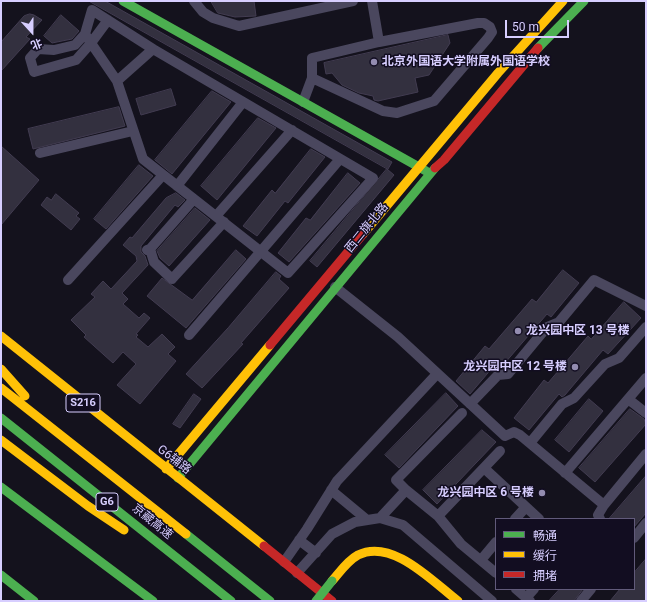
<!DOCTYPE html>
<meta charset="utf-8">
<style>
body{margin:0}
#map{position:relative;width:647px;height:602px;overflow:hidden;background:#14121d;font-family:Roboto,"Noto Sans SC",sans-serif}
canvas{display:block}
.frame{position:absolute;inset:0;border:2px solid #d7ceff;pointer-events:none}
.legend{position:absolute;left:495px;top:518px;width:140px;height:72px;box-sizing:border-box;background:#120d21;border:1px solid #615a7a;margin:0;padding:5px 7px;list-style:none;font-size:12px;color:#d7ceff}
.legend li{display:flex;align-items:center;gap:8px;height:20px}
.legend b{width:20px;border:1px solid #615a7a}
.north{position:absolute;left:12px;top:12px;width:40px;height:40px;-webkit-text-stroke:3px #120d21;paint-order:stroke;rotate:159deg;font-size:11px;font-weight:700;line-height:16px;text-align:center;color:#d7ceff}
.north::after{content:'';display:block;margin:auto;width:14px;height:18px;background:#d7ceff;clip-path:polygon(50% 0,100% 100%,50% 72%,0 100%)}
.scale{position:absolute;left:505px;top:20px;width:64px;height:18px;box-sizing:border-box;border:2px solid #d7ceff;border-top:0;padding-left:5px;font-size:12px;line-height:14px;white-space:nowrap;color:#d7ceff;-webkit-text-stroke:3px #120d21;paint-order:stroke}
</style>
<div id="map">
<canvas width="647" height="602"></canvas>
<div class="frame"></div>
<ul class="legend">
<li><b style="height:5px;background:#4caf50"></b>畅通</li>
<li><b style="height:5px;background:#ffc107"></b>缓行</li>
<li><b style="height:5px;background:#c62828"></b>拥堵</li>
</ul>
<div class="north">北</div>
<div class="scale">50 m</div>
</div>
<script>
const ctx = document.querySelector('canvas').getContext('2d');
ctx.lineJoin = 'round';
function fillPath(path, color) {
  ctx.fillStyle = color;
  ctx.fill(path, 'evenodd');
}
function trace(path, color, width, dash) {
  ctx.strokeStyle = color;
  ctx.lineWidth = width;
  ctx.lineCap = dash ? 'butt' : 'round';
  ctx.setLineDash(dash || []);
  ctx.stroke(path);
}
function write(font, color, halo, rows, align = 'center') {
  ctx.font = font + ' Roboto,"Noto Sans SC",sans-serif';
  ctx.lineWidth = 3;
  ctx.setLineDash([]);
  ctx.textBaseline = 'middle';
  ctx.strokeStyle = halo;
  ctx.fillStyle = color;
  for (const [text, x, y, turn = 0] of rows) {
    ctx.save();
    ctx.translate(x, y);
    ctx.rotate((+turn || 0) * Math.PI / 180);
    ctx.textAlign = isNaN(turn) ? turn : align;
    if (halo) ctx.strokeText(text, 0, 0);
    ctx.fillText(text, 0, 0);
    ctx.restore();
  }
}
const building = new Path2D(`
 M89 1H105L392 162 388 169Z
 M211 1H254L256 16 235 17 218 13Z
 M30 14 34 15 42 20 26 37 30 39 1 71V42L24 16Z
 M61 15 79 31 72 39 52 43 44 36Z
 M448 35 450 43 429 75 415 78 418 92 378 101 374 100 373 96 359 93 342 85 332 73 326 74 324 63Z
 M171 89 176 105 141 115 136 99Z
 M212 91 231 102 172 174 155 160Z
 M119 107 125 126 33 149 28 129Z
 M258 118 276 128 217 200 201 186Z
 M1 146 39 180 1 225Z
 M311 149 325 157 288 203 285 201 257 236 243 226 272 190 275 193Z
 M139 165 153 176 106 229 94 219Z
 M387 169 394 175 317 267 310 261Z
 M348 173 360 183 289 262 278 253 306 218 310 220Z
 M176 193 185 200 178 207 175 205 141 246V252L145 256 148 265 122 293 128 299 123 304 139 318 144 313 150 318 136 334 138 335 136 337 148 347 162 334 175 347 168 354 176 361 140 404 117 385 136 364 123 352 113 363 84 337 86 335 71 320 95 297 91 294 103 281 111 289 137 261 136 256 123 245 130 237 132 238 166 198Z
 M56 194 79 213 76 216 80 219 71 230 41 205 47 197 51 200Z
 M195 208 210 220 169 266 160 258 157 251Z
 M236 250 246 259 186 328 147 296 162 278 192 300Z
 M563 270 579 283 551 317 547 314 504 364 499 360 470 394 456 381 485 346 489 349 532 299 536 302Z
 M276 272 281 276 279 279 289 288 241 343 243 344 202 388 186 374 228 328Z
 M624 302 641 318 608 354 603 350 565 395 562 397 559 394 529 430 514 418 544 380 548 383 588 336 591 339Z
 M446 393 458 406 399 468 385 455Z
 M194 394 201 399 180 428 173 424Z
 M589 399 603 411 569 452 555 440Z
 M630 409 644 419 646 424 595 482 579 468Z
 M482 430 496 442 437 504 423 490Z
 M646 476V513L634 527V519H609Z
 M646 559V601H610L620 589H634V573Z
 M560 589H583L574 601H549Z`);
const street = new Path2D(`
 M194 1 203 12 213 18 239 26 353 1
 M372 1 379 42
 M108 20 91 43 85 34 75 45 54 50 38 49 30 58 34 72 76 60 91 43 117 81
 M85 34 92 10 153 49
 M153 49 373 178 288 273 143 159 117 81Z
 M303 102 312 78V58L379 42 478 23H484L490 27 492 32 488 38 434 101 397 113 383 111 312 78
 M40 153 133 131
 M177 186 243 102
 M216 216 292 130
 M150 249 154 262 172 279 224 222
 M147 250 150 249 194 199
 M68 280 163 175
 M335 287 398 337 505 436 514 432 520 435 604 505 646 454
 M189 335 340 159
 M628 399 646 413
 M470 404 498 375 508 374 547 327 559 322 594 280 646 306
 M530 443 562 404 574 398 605 364 619 358 646 327
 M484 468 539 519
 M565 473 646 378
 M331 490 366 519
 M406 490 396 480 462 413
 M438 516 500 451
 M380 518 406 490 438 516 461 544 496 573
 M515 519 526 507
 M600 519 598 515 604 505
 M634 538 646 523
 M299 540 316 553
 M481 560 496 542
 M284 562 307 529 337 481 436 375
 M297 573 332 534 355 522 380 518 403 525 492 601
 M516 589 530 601
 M526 598 534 589
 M581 601 591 589`);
const fast = new Path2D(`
 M123 1 426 171
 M538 48 584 1
 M1 418 231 601
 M178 478 435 168
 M1 487 153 601
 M186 534 270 601
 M1 575 34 601`);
const slow = new Path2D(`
 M363 234 498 73 563 1
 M1 336 264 546
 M1 369 25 396
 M1 388 186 534
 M1 440 88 506 124 530
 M166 469 270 345
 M332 581C340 572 347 561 358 555 392 538 432 581 458 601`);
const jam = new Path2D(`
 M435 168 444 160 538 48
 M270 345 363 234
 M264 546 332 601`);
const fastBridge = new Path2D(`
 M316 601 332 581`);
const markers = [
 [374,62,4,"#938cb0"],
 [518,331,4,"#938cb0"],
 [575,367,4,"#938cb0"],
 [542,493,4,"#938cb0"]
];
const shields = [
 [83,403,34],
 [107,502,22]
];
const shieldNames = [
 ["S216",83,403],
 ["G6",107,502]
];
const poiNames = [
 ["北京外国语大学附属外国语学校",382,62],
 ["龙兴园中区 13 号楼",526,331],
 ["龙兴园中区 12 号楼",567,367,"right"],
 ["龙兴园中区 6 号楼",534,493,"right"]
];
const streetNames = [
 ["西二旗北路",367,228,-51],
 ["G6辅路",174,460,38],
 ["京藏高速",152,522,39]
];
fillPath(building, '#33303f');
trace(building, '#423c51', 1);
trace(street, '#4a475e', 10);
trace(fast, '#4caf50', 9);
trace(slow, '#ffc107', 9);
trace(jam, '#c62828', 9);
trace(fastBridge, '#4caf50', 9);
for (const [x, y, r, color] of markers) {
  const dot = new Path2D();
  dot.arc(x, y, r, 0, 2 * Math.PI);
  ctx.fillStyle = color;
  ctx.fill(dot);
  trace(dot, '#120d21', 1.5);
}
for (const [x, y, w] of shields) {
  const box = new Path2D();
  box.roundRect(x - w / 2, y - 9, w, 18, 3);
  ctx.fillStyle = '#120d21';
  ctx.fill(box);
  trace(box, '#d7ceff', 1);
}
write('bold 11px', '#d7ceff', null, shieldNames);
write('bold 12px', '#d7ceff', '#120d21', poiNames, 'left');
write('12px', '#d7ceff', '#120d21', streetNames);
</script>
